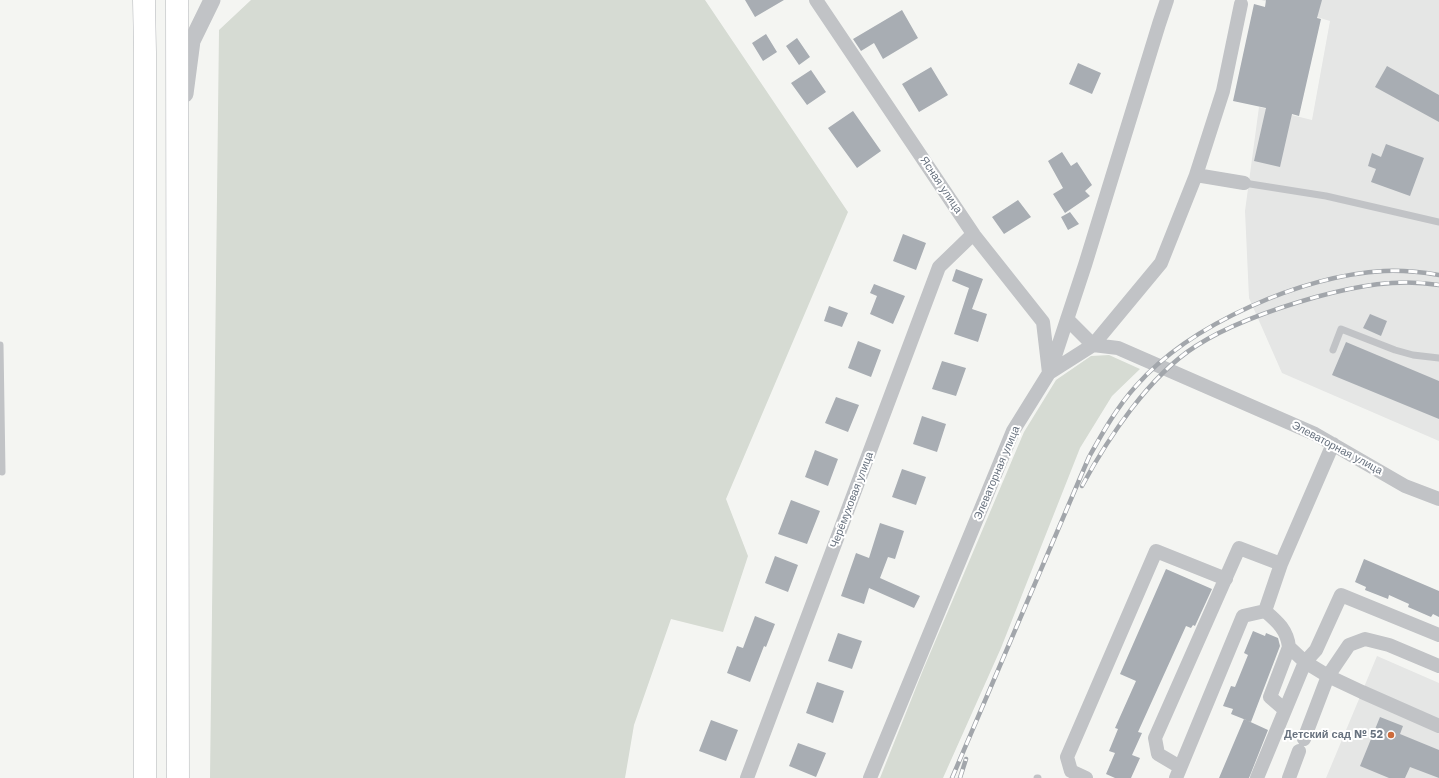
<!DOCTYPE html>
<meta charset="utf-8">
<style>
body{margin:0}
canvas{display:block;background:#f4f5f2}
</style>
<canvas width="1439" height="778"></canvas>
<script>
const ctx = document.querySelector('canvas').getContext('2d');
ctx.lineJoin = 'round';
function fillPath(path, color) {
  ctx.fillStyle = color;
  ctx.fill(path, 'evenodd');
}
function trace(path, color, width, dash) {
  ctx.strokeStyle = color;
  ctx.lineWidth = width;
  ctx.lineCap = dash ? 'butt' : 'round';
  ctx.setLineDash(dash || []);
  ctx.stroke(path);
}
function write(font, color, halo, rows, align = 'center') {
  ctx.font = font + ' "Work Sans",sans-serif';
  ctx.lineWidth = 4;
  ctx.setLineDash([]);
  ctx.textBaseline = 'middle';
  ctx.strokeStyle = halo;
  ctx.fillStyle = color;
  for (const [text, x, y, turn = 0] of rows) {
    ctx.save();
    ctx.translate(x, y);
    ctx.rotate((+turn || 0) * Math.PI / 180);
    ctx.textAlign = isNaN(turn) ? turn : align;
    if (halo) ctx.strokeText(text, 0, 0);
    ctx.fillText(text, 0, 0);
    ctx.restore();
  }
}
const built = new Path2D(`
 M1261 0H1439V441L1282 373 1249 298 1245 211 1259 107 1312 120 1330 21Z
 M1377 656 1439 683V778H1326Z`);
const green = new Path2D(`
 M251 0H705L848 212 726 499 748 556 723 632 671 619 634 725 625 778H210L219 30Z
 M1109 355 1140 369 1112 396 1080 448 1001 648 943 778H880L923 670 1024 432 1056 380 1091 356Z`);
const building = new Path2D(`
 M745 0H784L755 17Z
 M1266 0H1322L1317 18 1321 19 1299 116 1292 114 1280 167 1254 161 1266 108 1233 101 1254 4 1265 7Z
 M902 10 918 38 883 59 874 43 861 51 853 39Z
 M766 34 777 52 763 61 752 43Z
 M797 38 810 57 799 65 786 46Z
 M1078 63 1101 73 1092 94 1069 84Z
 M1387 66 1439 95V122L1375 87Z
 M931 67 948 95 919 112 902 84Z
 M811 70 826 92 807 105 791 83Z
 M853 111 881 151 857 168 828 128Z
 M1386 144 1424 158 1410 196 1371 182 1376 169 1368 166 1372 153 1381 157Z
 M1062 152 1071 166 1077 162 1092 185 1085 191 1090 196 1065 213 1053 194 1063 188 1048 161Z
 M1018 200 1031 217 1004 234 992 217Z
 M1070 212 1079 224 1068 230 1061 217Z
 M903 234 926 243 916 270 893 261Z
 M956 269 983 279 972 309 987 314 978 342 954 334 969 288 952 281Z
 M874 284 905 296 893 324 870 314 877 296 870 293Z
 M829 306 848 313 842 327 824 321Z
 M1370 314 1387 321 1381 336 1363 328Z
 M858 341 881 350 871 377 848 368Z
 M1346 342 1439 381V419L1332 375Z
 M942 361 966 368 956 396 932 389Z
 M836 397 859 405 848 432 825 423Z
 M922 416 946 424 937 452 913 444Z
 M815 450 838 459 828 486 805 477Z
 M902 469 926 477 916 505 892 497Z
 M791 500 820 511 807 544 778 534Z
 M880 523 904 531 895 559 888 557 880 578 920 596 914 608 869 588 864 604 841 596 856 553 869 558Z
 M775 556 798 565 788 592 765 583Z
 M1364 559 1439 591V617L1433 614 1431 617 1408 607 1409 604 1389 595 1388 599 1365 590 1366 587 1355 582Z
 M1166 569 1212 589 1195 626 1193 625 1191 628 1186 626 1138 732 1142 733 1132 755 1140 758 1131 778H1115L1106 774 1115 753 1109 751 1118 729 1115 728 1136 681 1120 674Z
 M755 616 775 624 766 647 764 646 750 682 727 673 737 646 743 648Z
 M1253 631 1265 636 1266 633 1278 638 1280 646 1251 722 1231 714 1233 709 1223 706 1231 686 1235 687 1248 655 1244 653Z
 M838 633 862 641 852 669 828 661Z
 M817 682 844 691 833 723 806 713Z
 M1380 717 1403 726 1400 734 1439 750V778L1410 767 1405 778H1389L1360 766Z
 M1244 719 1268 730 1249 778H1219Z
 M711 720 738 730 726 761 699 751Z
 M798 743 826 753 816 777 789 766Z`);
const service = new Path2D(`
 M1244 183 1326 196 1439 222
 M0 345 2 472
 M1333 350 1341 329 1395 350 1413 355 1439 358
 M1037 778H1038`);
const minor = new Path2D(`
 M816 0 974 235 1043 322 1049 373
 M1196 175 1223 91 1241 4
 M1067 319 1093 345 1161 263 1196 175 1244 183
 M1051 368 1085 265 1159 24 1167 0
 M1265 611 1281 564 1333 444
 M1285 710 1270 697 1289 647
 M1304 739 1328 676 1349 645 1365 639 1389 645 1439 666
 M1180 767 1158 754 1155 738 1239 548 1281 564
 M747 778 939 267 969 238 974 235
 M870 778 1013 431 1049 373 1093 345 1118 348 1315 434 1405 486 1439 499
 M1086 778 1071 771 1067 757 1156 551 1226 579
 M1176 778 1243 616 1265 611C1278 622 1287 630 1289 647L1305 662 1328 676 1362 692 1439 726
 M1257 778 1305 662 1316 650 1341 595 1439 635
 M1289 778 1299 751`);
const tertiary = new Path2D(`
 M185 94 192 41 212 0`);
const primary = new Path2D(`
 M144 0 145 52V778
 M177 0 178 778`);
const rail = new Path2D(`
 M1082 486C1108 438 1149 376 1196 346 1230 324 1277 308 1316 297 1357 286 1397 278 1439 285
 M952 778 1089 457C1103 432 1117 407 1136 386 1190 324 1303 275 1384 271 1403 270 1421 272 1439 275
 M960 778 966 759`);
const markers = [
 [1391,735,4,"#cc6b3b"]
];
const streetNames = [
 ["Ясная улица",941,185,56],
 ["Элеваторная улица",1337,448,28],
 ["Элеваторная улица",997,473,-67],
 ["Черёмуховая улица",852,500,-69]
];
const poiNames = [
 ["Детский сад № 52",1383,735]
];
fillPath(built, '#e5e6e5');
fillPath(green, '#d6dbd3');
fillPath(building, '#a8adb3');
trace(primary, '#b2b5b9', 23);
trace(service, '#c1c3c6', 7);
trace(minor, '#c1c3c6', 14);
trace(tertiary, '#c1c3c6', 17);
trace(primary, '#fff', 22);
trace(rail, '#a2a6ab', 4.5);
trace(rail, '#fff', 3, [9]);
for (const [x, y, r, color] of markers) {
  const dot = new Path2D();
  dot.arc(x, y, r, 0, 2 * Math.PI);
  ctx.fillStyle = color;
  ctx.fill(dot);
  trace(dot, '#fff', 1.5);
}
write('11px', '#68727f', '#fff', streetNames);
write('bold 11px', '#68727f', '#fff', poiNames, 'right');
</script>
